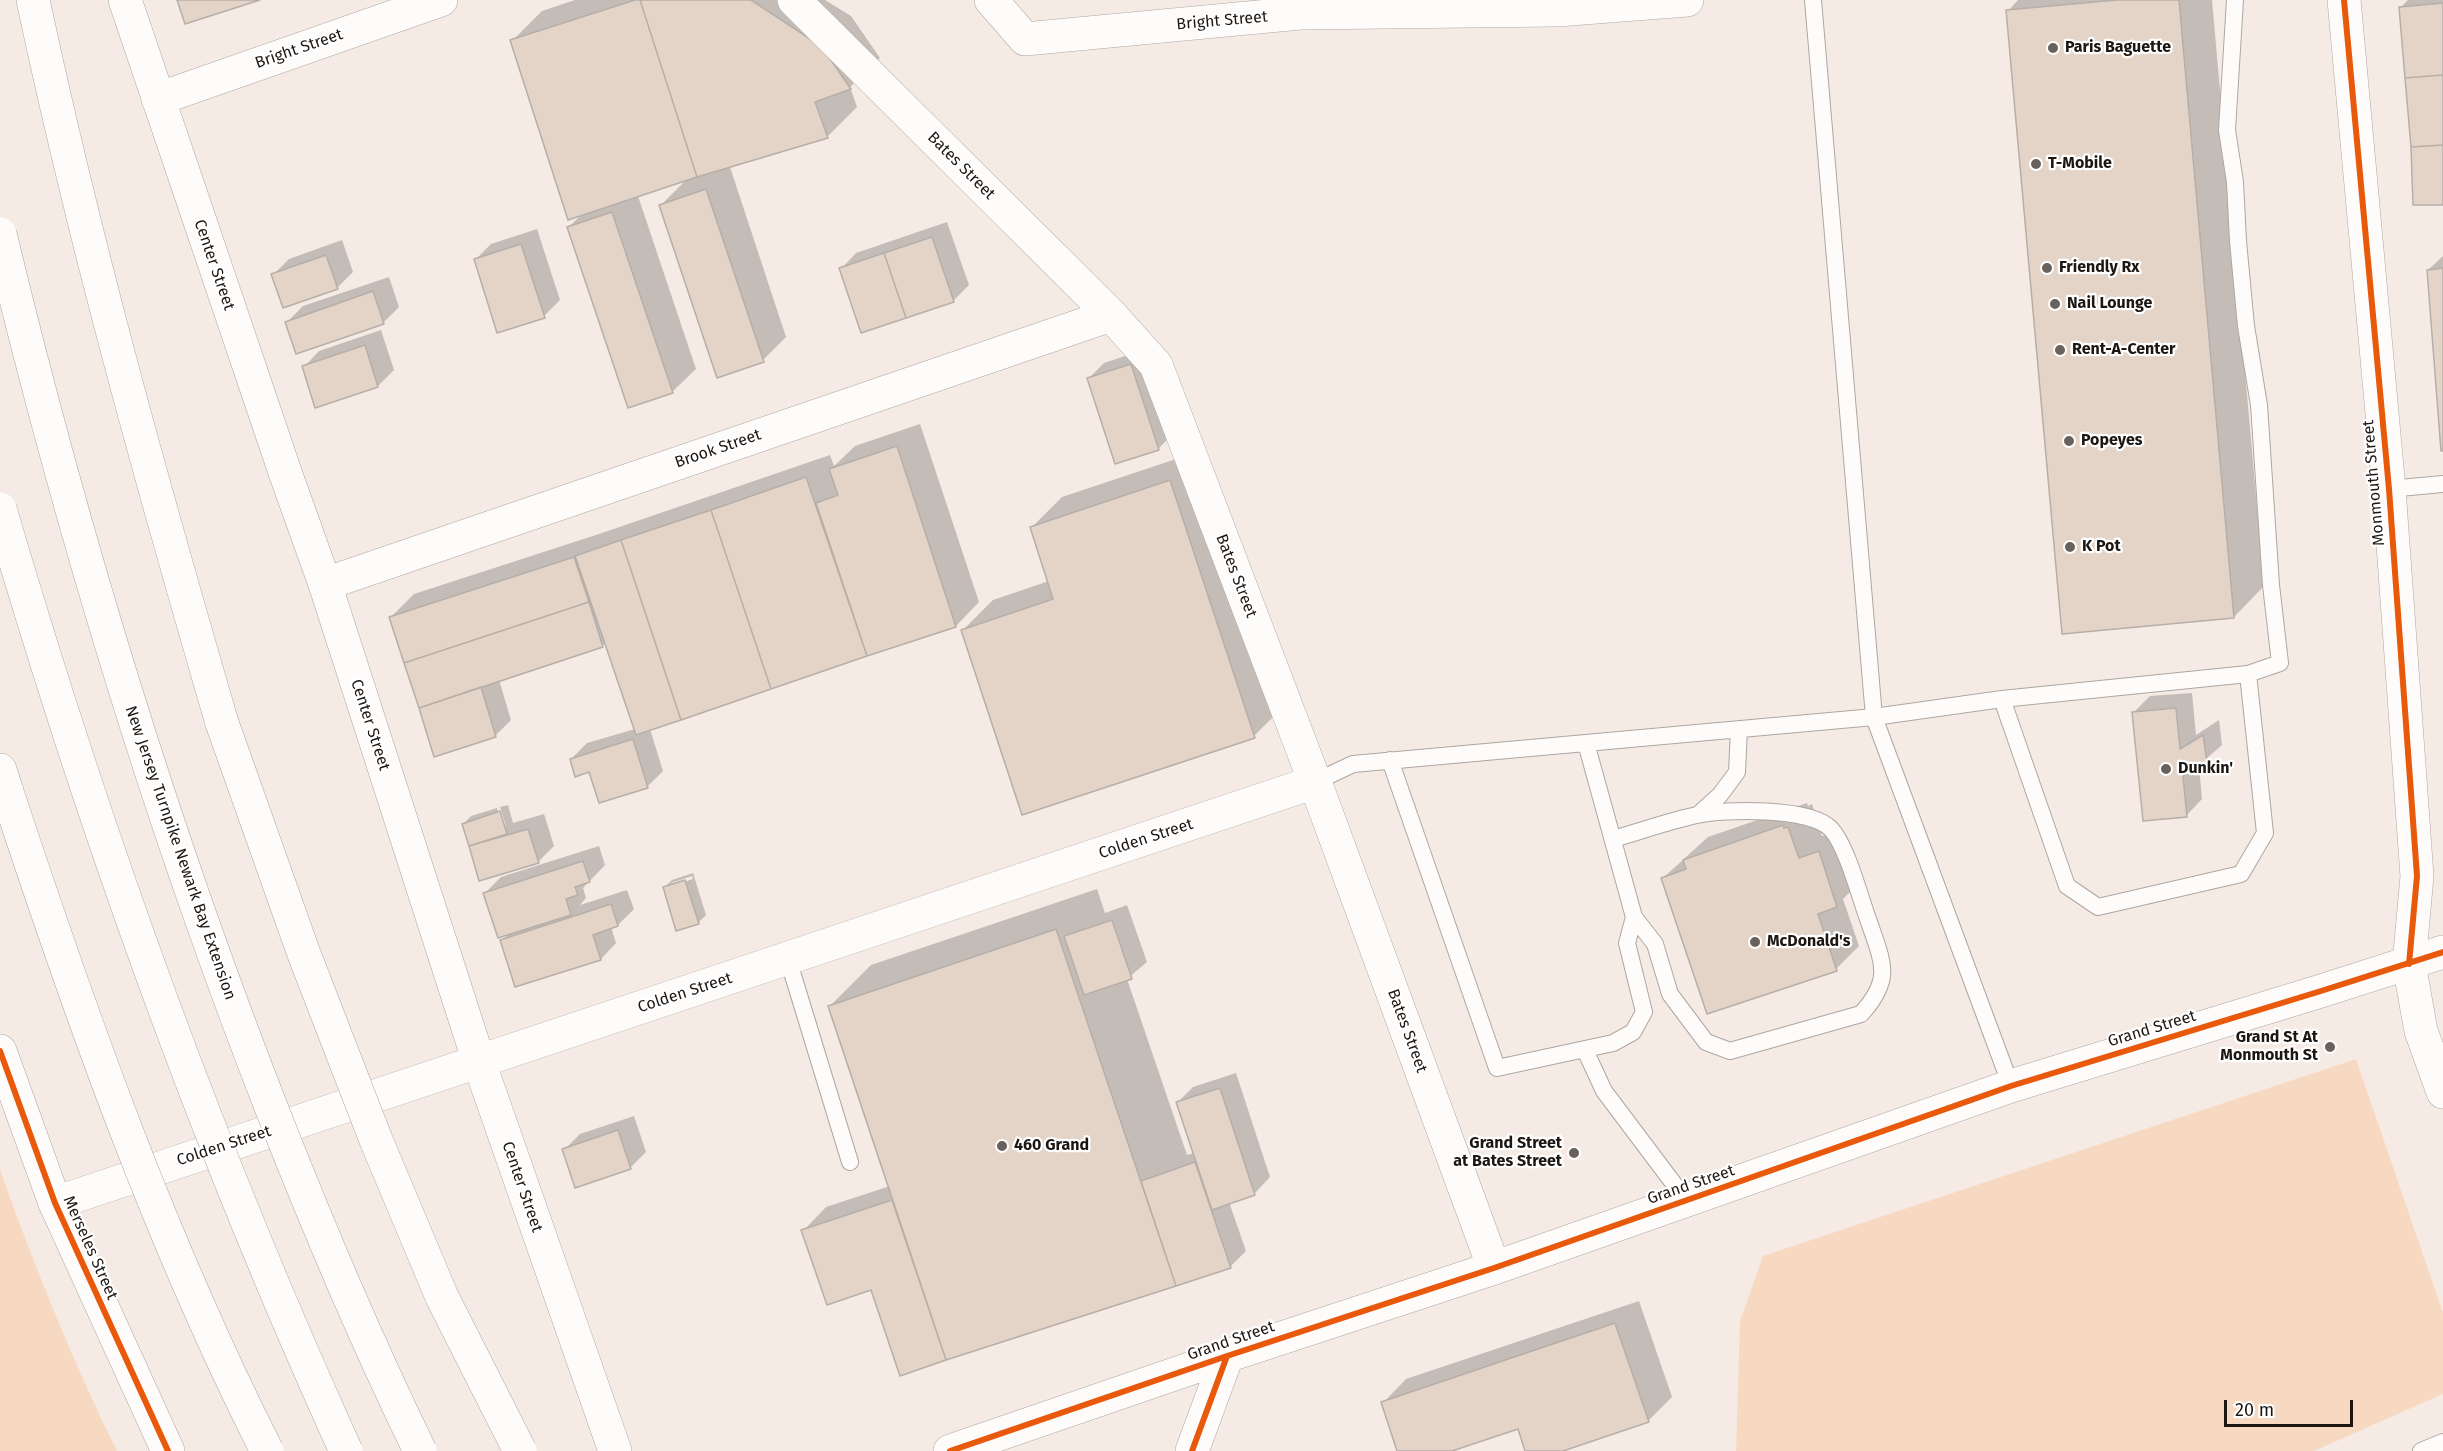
<!DOCTYPE html>
<style>
body{margin:0}
#map{position:relative;width:2443px;height:1451px;overflow:hidden;background:#f5ebe4;font-family:"Fira Sans",sans-serif}
canvas{display:block}
.scale{position:absolute;left:2224px;top:1400px;width:129px;height:27px;box-sizing:border-box;border:3px solid #1d1713;border-top:0;padding-left:8px;font-size:18px;line-height:21px;white-space:nowrap;color:#1d1713;-webkit-text-stroke:4px #fff;paint-order:stroke}
</style>
<div id="map">
<canvas width="2443" height="1451"></canvas>
<div class="scale">20 m</div>
</div>
<script>
const ctx = document.querySelector('canvas').getContext('2d');
ctx.lineJoin = 'round';
function fillPath(path, color) {
  ctx.fillStyle = color;
  ctx.fill(path, 'evenodd');
}
function trace(path, color, width, dash) {
  ctx.strokeStyle = color;
  ctx.lineWidth = width;
  ctx.lineCap = dash ? 'butt' : 'round';
  ctx.setLineDash(dash || []);
  ctx.stroke(path);
}
function write(font, color, halo, rows, align = 'center') {
  ctx.font = font + ' "Fira Sans",sans-serif';
  ctx.lineWidth = 4.5;
  ctx.setLineDash([]);
  ctx.textBaseline = 'middle';
  ctx.strokeStyle = halo;
  ctx.fillStyle = color;
  for (const [text, x, y, turn = 0] of rows) {
    ctx.save();
    ctx.translate(x, y);
    ctx.rotate((+turn || 0) * Math.PI / 180);
    ctx.textAlign = isNaN(turn) ? turn : align;
    if (halo) ctx.strokeText(text, 0, 0);
    ctx.fillText(text, 0, 0);
    ctx.restore();
  }
}
const green = new Path2D(`
 M2356 1059 2443 1313V1394L2314 1451H1736L1740 1321 1763 1256Z
 M0 1170C34 1265 72 1360 117 1451H0Z`);
const shadow = new Path2D(`
 M575 0H825L851 16 880 58 850 87 857 107 827 137 730 167 786 337 763 360 661 205 685 181 638 196 696 369 672 392 569 227 583 213 512 41 542 11Z
 M2018 0H2212L2264 586 2234 617 2008 11Z
 M2408 0H2443V203L2413 147 2400 8Z
 M947 222 969 285 953 301 841 269 856 253Z
 M537 229 560 300 544 316 475 260 491 244Z
 M342 240 353 272 337 288 273 275 289 259Z
 M2443 256V449L2428 270Z
 M389 277 399 307 383 323 287 322 303 306Z
 M381 330 394 370 378 386 316 406 304 367 319 351Z
 M1146 349 1174 433 1158 449 1088 379 1104 363Z
 M920 424 979 602 956 626 650 729 663 771 647 787 590 770 571 759 587 743 635 729 606 642 602 646 499 680 511 720 495 736 391 617 414 594 599 534 830 455 834 466 855 446Z
 M1200 451 1284 706 1254 736 963 630 993 600 1049 581 1032 527 1062 497Z
 M2192 693 2196 735 2219 720 2222 745 2199 765 2202 799 2187 815 2134 712 2150 696Z
 M1807 803 1808 806 1812 804 1822 836 1842 829 1860 882 1843 899 1859 946 1836 969 1663 878 1708 837Z
 M508 805 513 823 544 814 554 846 538 862 470 846 463 824 471 816 497 808 503 826H506L500 807Z
 M599 846 605 865 583 888 586 898 580 905 627 890 634 909 618 925 611 927 616 943 601 959 516 985 502 941 510 933 485 893 501 877Z
 M693 873 706 915 699 922 677 929 664 888 672 880ZM692 876 693 879 671 886V883Z
 M1097 889 1105 913 1127 905 1147 962 1127 979 1187 1155 1194 1153 1178 1102 1193 1087 1236 1073 1270 1177 1255 1193 1229 1202 1246 1251 1230 1267 945 1359 872 1288 803 1231 826 1207 890 1186 830 1006 871 965Z
 M634 1116 646 1152 630 1168 564 1150 580 1134Z
 M1639 1301 1672 1397 1648 1421 1559 1451H1526L1519 1427 1447 1451H1399L1383 1403 1406 1379Z`);
const building = new Path2D(`
 M177 0H260L185 24Z
 M635 0H640L697 177 568 220 510 40Z
 M640 0H751L821 46 851 89 815 102 828 138 697 177Z
 M2117 0H2179L2234 618 2062 634 2006 10Z
 M2443 3V75L2405 78 2399 7Z
 M2443 75V145L2411 147 2405 78Z
 M2443 145V205H2413L2411 147Z
 M706 189 764 362 717 378 659 205Z
 M612 212 673 393 628 408 567 227Z
 M932 237 954 302 906 318 884 253Z
 M521 244 545 318 497 333 474 259Z
 M884 253 906 318 861 333 839 268Z
 M326 255 338 289 283 308 271 274Z
 M2443 268V451H2441L2427 270Z
 M373 291 384 324 296 354 285 322Z
 M365 345 378 387 315 408 302 366Z
 M1131 364 1159 450 1115 464 1087 378Z
 M897 446 956 627 867 656 816 503 838 495 829 469Z
 M806 477 867 656 771 689 711 510Z
 M1170 480 1255 738 1022 815 961 630 1053 599 1030 527Z
 M711 510 771 689 681 720 621 540Z
 M621 540 681 720 636 735 575 556Z
 M574 557 589 602 404 663 389 617Z
 M589 602 603 647 419 708 404 663Z
 M481 687 496 737 434 757 419 708Z
 M2176 708 2180 749 2203 735 2207 762 2183 776 2187 817 2143 821 2132 712Z
 M633 739 648 788 599 803 589 772 575 777 570 759Z
 M500 811 507 834 469 846 462 824Z
 M1783 825 1784 828 1788 827 1799 858 1819 851 1837 907 1818 914 1837 971 1707 1014 1661 878 1686 869 1683 860Z
 M528 829 539 863 479 881 469 846Z
 M583 861 590 882 575 887 578 895 566 899 571 915 498 938 483 893Z
 M685 880 699 924 676 931 663 887Z
 M611 904 618 926 593 935 601 960 515 987 500 940Z
 M1112 920 1132 979 1084 995 1064 936Z
 M1056 929 1176 1286 946 1360 828 1006Z
 M1220 1088 1255 1195 1212 1210 1176 1102Z
 M618 1130 631 1169 575 1188 562 1149Z
 M1195 1162 1231 1268 1176 1286 1141 1181Z
 M892 1200 946 1360 900 1376 871 1290 827 1305 801 1230Z
 M1615 1323 1649 1422 1563 1451H1525L1518 1429 1452 1451H1397L1381 1402Z`);
const lane = new Path2D(`
 M2389 489 2443 484
 M2002 699 2067 886 2098 907 2241 874 2265 833 2248 674
 M1586 743 1634 917 1655 944 1670 994 1706 1042 1730 1051 1861 1014C1893 979 1883 963 1869 922 1860 898 1847 846 1831 829 1811 807 1724 809 1697 815 1669 821 1641 831 1613 839
 M1390 760 1497 1068 1613 1043 1633 1032 1644 1012 1627 943 1634 917
 M1315 782 1353 764 1874 717 1813 0
 M1699 814 1720 795 1737 772 1739 729
 M788 959 850 1162
 M1585 1050 1604 1091 1686 1200
 M2011 1086 1874 717 2002 699 2248 674 2280 663 2271 585 2259 405 2246 326 2238 241 2235 182 2227 130 2235 0
 M2421 1451 2443 1442`);
const street = new Path2D(`
 M794 0 1111 315 1156 365 1315 782 1494 1268
 M991 0 1025 39 1300 13 1557 10 1687 0
 M2344 0 2389 489 2417 876 2409 964 2421 1031 2443 1092
 M158 99 441 0
 M325 584 1111 315
 M55 1203 1315 782`);
const secondary = new Path2D(`
 M125 0 286 475 325 584 479 1062 615 1451
 M0 1051 55 1203 168 1451
 M950 1451 1227 1356 1494 1268 2011 1086 2321 991 2443 952
 M1192 1451 1227 1356`);
const highway = new Path2D(`
 M33 0C85 244 152 483 222 723
 M0 770 7 792`);
const highwayBridge = new Path2D(`
 M0 234C72 533 161 826 273 1112 318 1227 366 1340 420 1451
 M0 509C94 830 207 1146 346 1451
 M222 723 304 954 376 1140 442 1297 520 1451
 M7 792C81 1016 160 1240 267 1451`);
const cycleway = new Path2D(`
 M2344 0 2389 489 2417 876 2409 964
 M0 1051 55 1203 168 1451
 M950 1451 1227 1356 1494 1268 2011 1086 2321 991 2443 952
 M1192 1451 1227 1356`);
const markers = [
 [2053,48,6,"#69615c"],
 [2036,164,6,"#69615c"],
 [2047,268,6,"#69615c"],
 [2055,304,6,"#69615c"],
 [2060,350,6,"#69615c"],
 [2069,441,6,"#69615c"],
 [2070,547,6,"#69615c"],
 [2166,769,6,"#69615c"],
 [1755,942,6,"#69615c"],
 [2330,1047,6,"#69615c"],
 [1002,1146,6,"#69615c"],
 [1574,1153,6,"#69615c"]
];
const streetNames = [
 ["Bright Street",1222,21,-5],
 ["Bright Street",299,49,-19],
 ["Bates Street",961,166,45],
 ["Center Street",214,265,71],
 ["Brook Street",718,449,-19],
 ["Monmouth Street",2374,483,-95],
 ["Bates Street",1236,576,69],
 ["Center Street",370,725,72],
 ["Colden Street",1146,839,-18],
 ["New Jersey Turnpike Newark Bay Extension",180,853,71],
 ["Colden Street",685,993,-18],
 ["Grand Street",2152,1029,-17],
 ["Bates Street",1407,1031,70],
 ["Colden Street",224,1146,-18],
 ["Grand Street",1691,1185,-19],
 ["Center Street",522,1187,71],
 ["Merseles Street",90,1248,66],
 ["Grand Street",1231,1341,-19]
];
const poiNames = [
 ["Paris Baguette",2065,48],
 ["T-Mobile",2048,164],
 ["Friendly Rx",2059,268],
 ["Nail Lounge",2067,304],
 ["Rent-A-Center",2072,350],
 ["Popeyes",2081,441],
 ["K Pot",2082,547],
 ["Dunkin'",2178,769],
 ["McDonald's",1767,942],
 ["Grand St At",2318,1038,"right"],
 ["Monmouth St",2318,1056,"right"],
 ["Grand Street",1562,1144,"right"],
 ["at Bates Street",1562,1162,"right"],
 ["460 Grand",1014,1146]
];
fillPath(green, '#f7d9c2');
fillPath(shadow, '#0003');
fillPath(building, '#e4d4c8');
trace(building, '#b6aea9', 1.5);
trace(lane, '#aea6a1', 18);
trace(street, '#aea6a1', 34);
trace(secondary, '#aea6a1', 34);
trace(highway, '#aea6a1', 34);
trace(lane, '#fefcfb', 16);
trace(street, '#fefcfb', 33);
trace(secondary, '#fefcfb', 33);
trace(highway, '#fefcfb', 33);
trace(highwayBridge, '#aea6a1', 34, []);
trace(highwayBridge, '#fefcfb', 33);
trace(cycleway, '#e8590c', 6);
for (const [x, y, r, color] of markers) {
  const dot = new Path2D();
  dot.arc(x, y, r, 0, 2 * Math.PI);
  ctx.fillStyle = color;
  ctx.fill(dot);
  trace(dot, '#fff', 2);
}
write('16px', '#1d1713', '#fff', streetNames);
write('bold 16px', '#1d1713', '#fff', poiNames, 'left');
</script>
